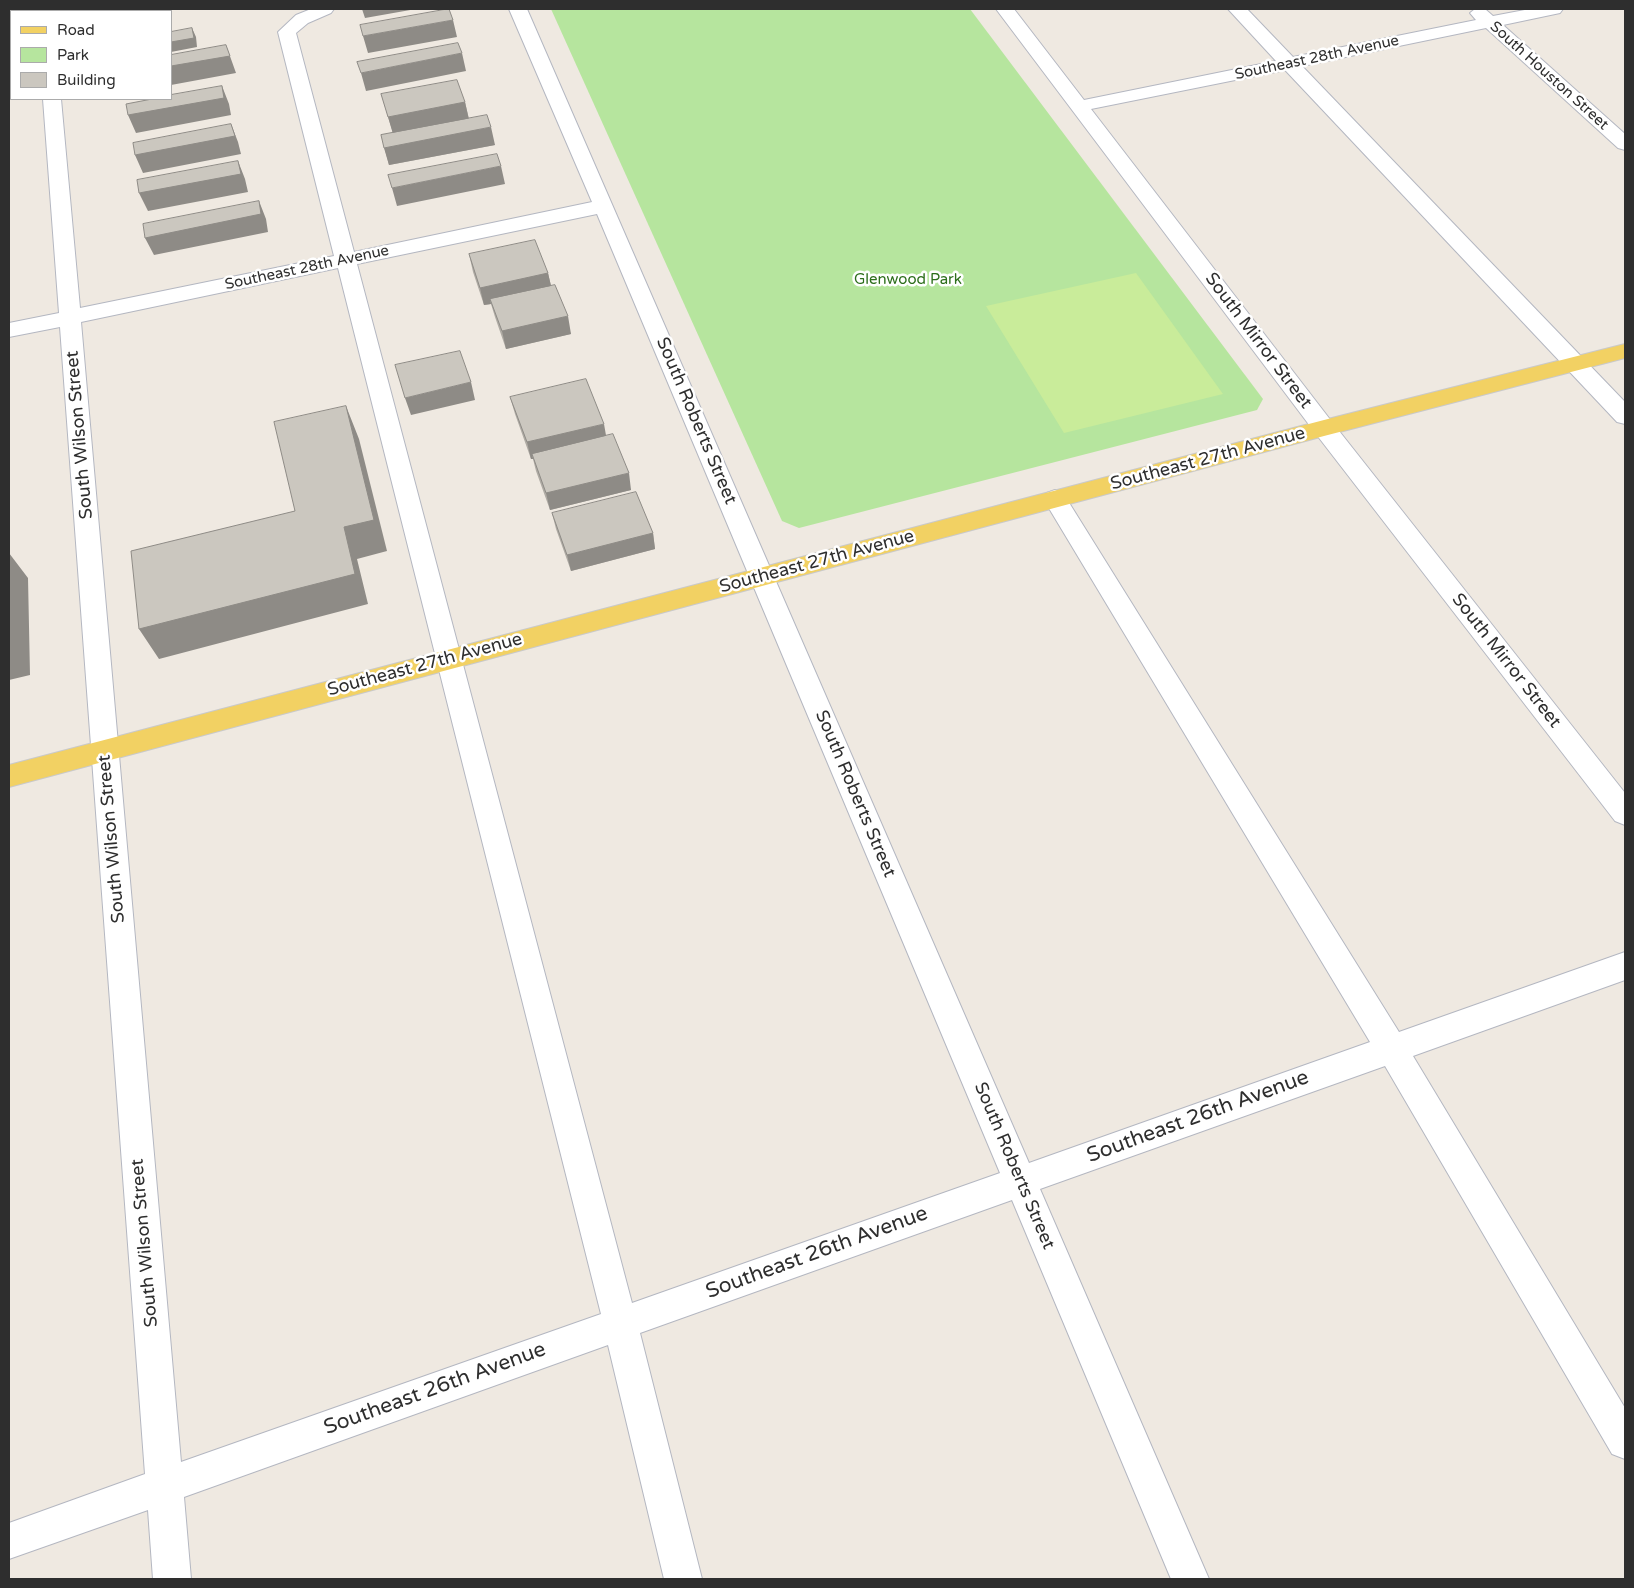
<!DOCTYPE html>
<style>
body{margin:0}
#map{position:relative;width:1634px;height:1588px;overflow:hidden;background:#efe9e1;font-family:"Varela Round",sans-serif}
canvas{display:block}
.frame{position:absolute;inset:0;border:10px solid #2e2e2e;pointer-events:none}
.legend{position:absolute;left:10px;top:10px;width:162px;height:90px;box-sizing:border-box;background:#fff;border:1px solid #ababab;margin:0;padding:6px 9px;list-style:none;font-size:15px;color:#2e2e2e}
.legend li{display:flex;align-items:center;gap:10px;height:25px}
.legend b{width:25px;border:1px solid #ababab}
</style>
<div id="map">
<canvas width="1634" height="1588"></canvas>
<div class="frame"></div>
<ul class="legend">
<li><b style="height:6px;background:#f2d163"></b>Road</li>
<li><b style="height:14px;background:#b6e59e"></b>Park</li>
<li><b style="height:14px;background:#cbc7bf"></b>Building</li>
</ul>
</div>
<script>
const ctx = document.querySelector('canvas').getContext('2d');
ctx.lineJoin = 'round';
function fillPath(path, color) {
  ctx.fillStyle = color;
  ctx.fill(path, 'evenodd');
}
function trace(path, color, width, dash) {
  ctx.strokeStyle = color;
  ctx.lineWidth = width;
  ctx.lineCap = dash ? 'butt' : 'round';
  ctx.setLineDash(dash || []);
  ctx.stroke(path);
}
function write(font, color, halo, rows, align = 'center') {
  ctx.font = font + ' "Varela Round",sans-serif';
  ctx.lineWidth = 5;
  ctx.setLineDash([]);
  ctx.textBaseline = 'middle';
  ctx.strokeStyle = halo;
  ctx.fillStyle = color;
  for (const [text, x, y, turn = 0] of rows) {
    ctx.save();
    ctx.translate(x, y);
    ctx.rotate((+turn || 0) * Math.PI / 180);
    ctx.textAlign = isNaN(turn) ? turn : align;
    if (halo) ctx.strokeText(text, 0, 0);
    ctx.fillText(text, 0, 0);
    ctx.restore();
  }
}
const green = new Path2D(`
 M551 9H970L1263 399 1257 410 799 528 782 521Z`);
const pitch = new Path2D(`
 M1136 273 1223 394 1064 433 986 306Z`);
const path = new Path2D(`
 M9 33 11 32`);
const minor = new Path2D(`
 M311 9H334L331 13 308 23 296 33 354 252 592 202 509 9H527L1029 1163 1370 1042 1047 505 1043 499 1047 493 1055 490 1063 493 1399 1032 1625 952V980L1413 1056 1625 1408V1459L1612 1454 1385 1066 1040 1189 1209 1579H1171L1012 1200 640 1333 702 1579H664L608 1345 184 1497 191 1579H153L148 1510 9 1559V1523L145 1474 60 327 9 337V323L59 313 43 99H61L80 308 334 256 278 32 296 15ZM597 214 1000 1173 632 1303 357 264ZM338 268 601 1314 181 1462 81 322Z
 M996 9H1014L1084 100 1276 61 1228 9H1247L1293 57 1476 20 1470 13 1475 9H1485L1493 16 1530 9H1563L1560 13 1503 25 1625 134V150L1618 148 1486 28 1302 66 1625 402V424L1617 422 1285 70 1091 109 1332 422 1625 793V825L1615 821 1316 434Z`);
const major = new Path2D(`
 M1625 344V358L1324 436 9 787V765L1324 420Z`);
const wall = new Path2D(`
 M381 94 465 102 469 119 495 145 389 165 381 135 393 133Z
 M469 254 548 273 551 286 571 334 506 349 495 317 491 304 484 305 473 272Z
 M510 397 606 436 631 490 550 510 536 471 533 459H531L515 414Z
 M552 513 653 533 655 549 571 571 556 529Z`);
const shadedWall = new Path2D(`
 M362 9H416L365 18Z
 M453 20 457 37 368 53 363 36Z
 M192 28 196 37 197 47 171 52V42Z
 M226 45 236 73 171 85V66Z
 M462 53 466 71 366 91 361 73Z
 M222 86 229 104 231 115 136 133 128 115Z
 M465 102 469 120 393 134 388 117Z
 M231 124 238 142 241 154 143 173 135 155Z
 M491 127 495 145 389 165 384 148Z
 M238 161 245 179 248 192 148 211 139 193Z
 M501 166 505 184 397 206 392 188Z
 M259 201 266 219 268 232 154 255 145 238Z
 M548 273 552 290 490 299 491 304 484 305 480 288Z
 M568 316 571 334 506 349 502 331Z
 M471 382 475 400 411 415 405 398Z
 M346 406 359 439 387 551 357 559 368 604 159 659 139 629 344 527Z
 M604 424 607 441 532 454 533 459H531L527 442Z
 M629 473 631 490 550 510 546 493Z
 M653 533 655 549 571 571 567 555Z
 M9 553 28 578 30 675 9 680Z`);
const building = new Path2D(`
 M449 9 453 20 363 36 360 25Z
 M192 28 194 38 171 42V32Z
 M458 43 462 53 361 73 357 62Z
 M226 45 230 56 171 66V55Z
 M457 80 465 102 388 117 381 94Z
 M222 86 224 98 128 115 126 104 152 99H171V95Z
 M487 115 491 127 384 148 381 135Z
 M231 124 235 136 135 155 133 143Z
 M497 154 501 166 392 188 388 175Z
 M238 161 241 174 139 193 137 180Z
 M259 201 261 214 145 238 143 224Z
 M535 240 548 273 480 288 469 254Z
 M555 285 568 316 502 331 490 299Z
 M460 351 471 382 405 398 395 365Z
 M586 379 604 424 527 442 510 397Z
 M346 406 374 520 344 527 355 574 139 629 131 551 295 511 274 422Z
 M613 434 629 473 546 493 532 454Z
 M636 492 653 533 567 555 552 513Z`);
const farStreetnames = [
 ["Southeast 28th Avenue",1317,58,-12],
 ["South Houston Street",1549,76,42],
 ["Southeast 28th Avenue",307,268,-12]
];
const farParknames = [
 ["Glenwood Park",908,280]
];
const streetNames = [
 ["South Mirror Street",1258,341,53],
 ["South Roberts Street",696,421,67],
 ["South Wilson Street",80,435,-95],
 ["Southeast 27th Avenue",1208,459,-15],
 ["Southeast 27th Avenue",817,562,-15],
 ["South Mirror Street",1506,661,52],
 ["Southeast 27th Avenue",425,665,-15],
 ["South Roberts Street",855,794,67],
 ["South Wilson Street",112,839,-95],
 ["South Roberts Street",1014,1166,67],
 ["South Wilson Street",145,1243,-95]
];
const nearStreetnames = [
 ["Southeast 26th Avenue",1198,1117,-20],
 ["Southeast 26th Avenue",817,1253,-20],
 ["Southeast 26th Avenue",435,1389,-20]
];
fillPath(green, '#b6e59e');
fillPath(pitch, '#c9ec9a');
trace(minor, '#b4b7c1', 2);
trace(major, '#c9c9c9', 2);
trace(path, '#c9c9c9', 2.5, [2.5, 2]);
fillPath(minor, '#fff');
fillPath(major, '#f2d163');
fillPath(wall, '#afaba4');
fillPath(shadedWall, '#8e8b86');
fillPath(building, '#cbc7bf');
trace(building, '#8e8b86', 1);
write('15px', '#2e2e2e', '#fff', farStreetnames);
write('15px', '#2c6e1b', '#fff', farParknames);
write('18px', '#2e2e2e', '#fff', streetNames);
write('21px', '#2e2e2e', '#fff', nearStreetnames);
</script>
